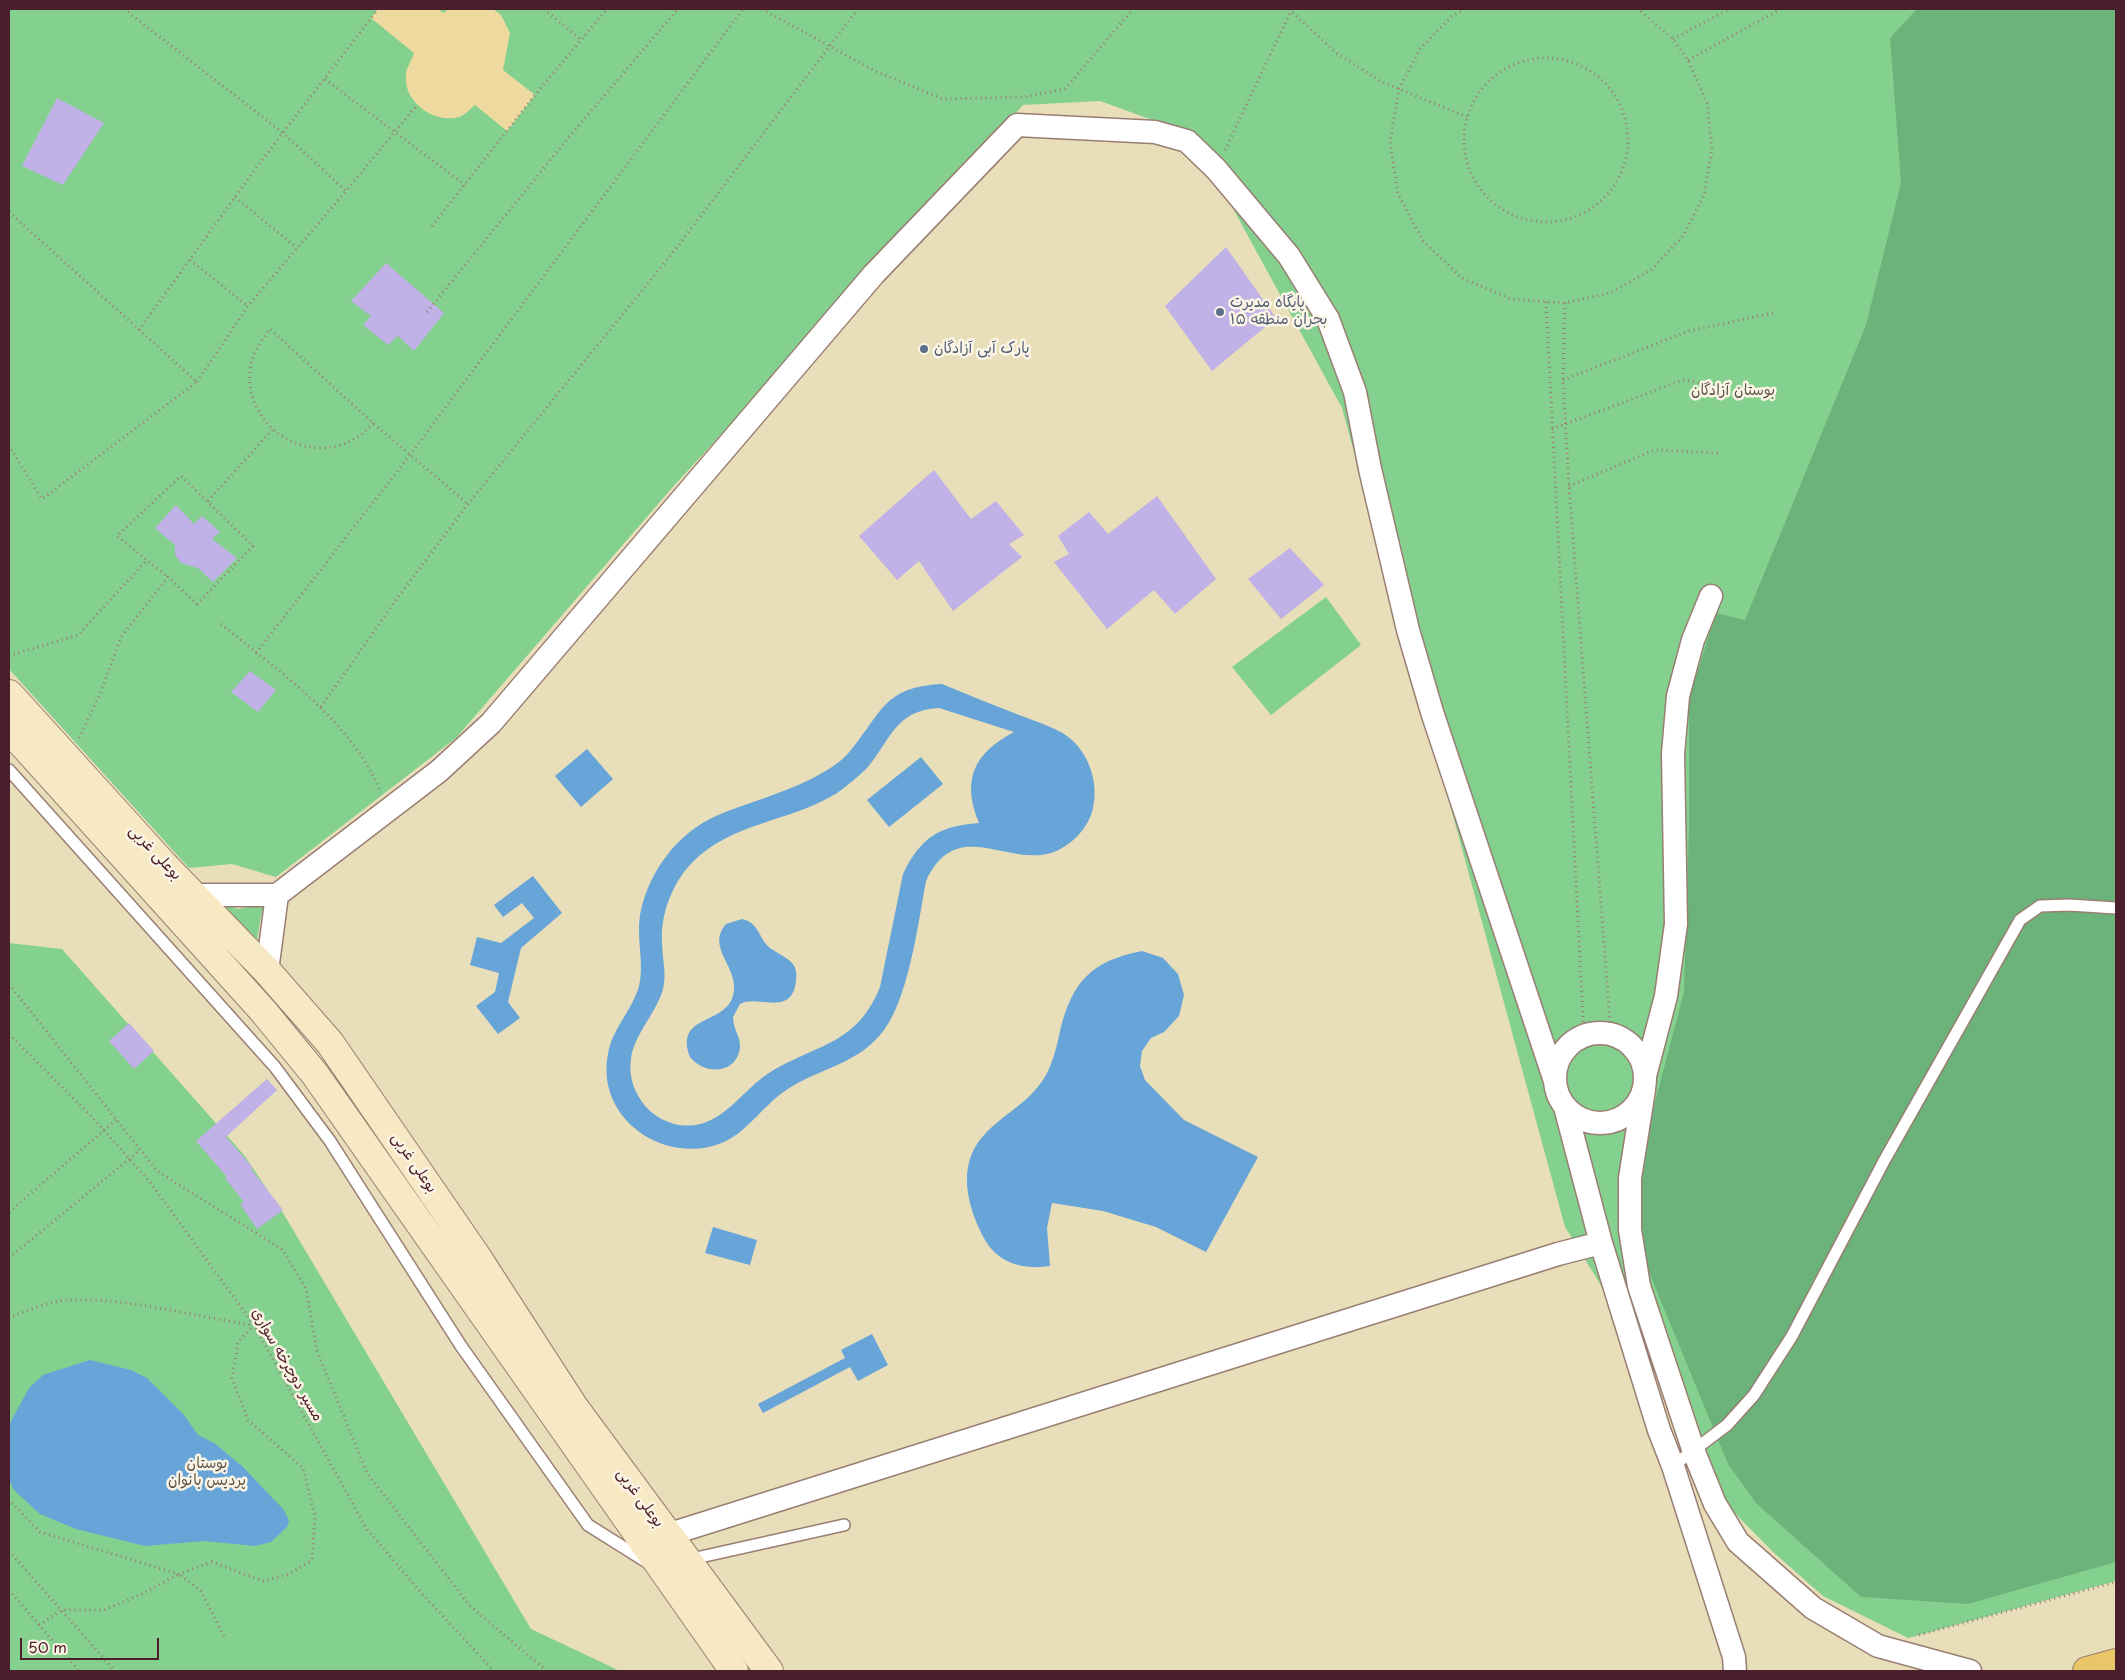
<!DOCTYPE html>
<meta charset="utf-8">
<style>
body{margin:0}
#map{position:relative;width:2125px;height:1680px;overflow:hidden;background:#e8deba;font-family:"Playpen Sans",sans-serif}
canvas{display:block}
.frame{position:absolute;inset:0;border:10px solid #4a1f2b;pointer-events:none}
.scale{position:absolute;left:20px;top:1638px;width:139px;height:22px;box-sizing:border-box;border:2px solid #4a1f2b;border-top:0;padding-left:6px;font-size:15px;line-height:18px;white-space:nowrap;color:#4a1f2b;-webkit-text-stroke:4px #fcf5e5;paint-order:stroke}
</style>
<div id="map">
<canvas width="2125" height="1680"></canvas>
<div class="frame"></div>
<div class="scale">50 m</div>
</div>
<script>
const ctx = document.querySelector('canvas').getContext('2d');
ctx.lineJoin = 'round';
function fillPath(path, color) {
  ctx.fillStyle = color;
  ctx.fill(path, 'evenodd');
}
function trace(path, color, width, dash) {
  ctx.strokeStyle = color;
  ctx.lineWidth = width;
  ctx.lineCap = dash ? 'butt' : 'round';
  ctx.setLineDash(dash || []);
  ctx.stroke(path);
}
function write(font, color, halo, rows, align = 'center') {
  ctx.font = font + ' "Playpen Sans","Playpen Sans Arabic",sans-serif';
  ctx.lineWidth = 5;
  ctx.setLineDash([]);
  ctx.textBaseline = 'middle';
  ctx.strokeStyle = halo;
  ctx.fillStyle = color;
  for (const [text, x, y, turn = 0] of rows) {
    ctx.save();
    ctx.translate(x, y);
    ctx.rotate((+turn || 0) * Math.PI / 180);
    ctx.textAlign = isNaN(turn) ? turn : align;
    if (halo) ctx.strokeText(text, 0, 0);
    ctx.fillText(text, 0, 0);
    ctx.restore();
  }
}
const green = new Path2D(`
 M9 9H2116V1581L1908 1638 1823 1596 1773 1552 1714 1492 1708 1459 1565 1227 1342 408 1225 194 1169 126 1100 101 1023 105 671 489 456 738 276 877 232 864 189 868 9 669Z
 M1326 597 1361 645 1271 715 1232 667Z
 M268 903 261 915 257 941 222 904 238 909Z
 M9 943 62 949 244 1155 283 1213 531 1629 620 1671H9Z`);
const forest = new Path2D(`
 M1917 9H2116V1562L1968 1604 1861 1597 1756 1503 1728 1464 1640 1250 1633 1186 1684 992 1689 827V699L1716 613 1745 620 1866 325 1901 183 1890 38Z`);
const sand = new Path2D(`
 M378 9H438L443 13 449 9H493L501 15 510 33 503 70 535 95 507 131 475 105C470 109 464 116 459 117 434 124 403 102 406 75 406 68 412 60 414 53L371 18Z`);
const water = new Path2D(`
 M942 684C968 695 994 705 1019 715 1037 722 1060 728 1074 742 1091 759 1098 785 1093 808 1089 828 1070 847 1051 853 1005 866 956 816 926 881 918 924 908 1004 880 1035 854 1066 813 1070 782 1093 764 1106 745 1133 724 1142 667 1167 595 1120 608 1054 612 1029 632 1011 639 986 645 962 635 936 641 910 650 870 678 833 716 816 746 803 778 795 807 781 823 773 840 764 851 750 883 711 884 687 942 684ZM939 708 1014 732C974 753 961 780 979 823 939 826 921 837 903 874L880 987C857 1044 820 1043 772 1071 740 1090 722 1131 679 1125 667 1123 654 1116 646 1107 635 1094 628 1077 631 1059 634 1034 656 1014 663 989 667 973 662 958 662 942 660 909 677 872 704 852 742 822 796 819 837 793 847 786 859 776 867 768 891 740 895 710 939 708Z
 M587 749 613 779 581 807 555 776Z
 M921 757 943 784 889 827 867 800Z
 M533 876 562 913 521 948 508 1002 520 1018 498 1034 476 1006 495 992 499 973 470 965 477 937 501 943 534 918 522 903 503 917 494 905Z
 M742 919C761 923 758 941 773 950 786 959 799 961 796 981 792 1018 757 994 740 1004L733 1017C733 1029 741 1037 740 1048 736 1075 704 1075 690 1057 675 1016 720 1025 732 999 744 970 704 949 726 924Z
 M1142 951 1163 958 1178 974 1184 995 1179 1016 1164 1032 1151 1038 1142 1051 1140 1066 1145 1080 1184 1120 1258 1157 1206 1252 1156 1227 1103 1211 1052 1203 1047 1228 1050 1266C1025 1270 999 1264 985 1240 967 1207 956 1165 984 1135 1005 1112 1029 1104 1046 1075 1053 1062 1057 1046 1060 1031 1072 982 1091 961 1142 951Z
 M713 1227 757 1240 750 1265 705 1253Z
 M872 1334 888 1365 858 1381 850 1367 763 1413 758 1404 845 1358 841 1350Z
 M90 1360 131 1370 147 1378 184 1415 198 1435 214 1443 242 1466 284 1510 289 1521 287 1527 271 1542 255 1546 204 1541 145 1546 76 1529 40 1514 14 1490 9 1480V1425L29 1388 43 1375Z`);
const building = new Path2D(`
 M57 98 104 123 63 185 22 166Z
 M1226 247 1276 318 1212 371 1165 306Z
 M386 263 444 313 414 351 398 336 388 345 363 325 371 316 351 301Z
 M934 470 971 519 996 501 1024 535 1009 544 1022 557 953 611 919 561 897 580 859 536Z
 M1157 496 1216 579 1175 614 1154 590 1107 629 1054 562 1069 554 1058 536 1089 512 1108 534Z
 M176 505 194 524 202 516 220 532 212 539 237 558 213 582 198 568 181 563 175 555V545L155 528Z
 M1290 548 1324 585 1281 619 1248 579Z
 M250 671 276 690 258 712 231 692Z
 M129 1023 154 1051 134 1069 109 1041Z
 M267 1079 277 1090 226 1137 253 1168 251 1169 283 1210 257 1229 240 1204 244 1202 225 1178 227 1177 196 1141Z`);
const path = new Path2D(`
 M124 9 283 133 346 191 417 105
 M544 9 581 40
 M762 9 875 71 943 99 1024 97 1065 89 1133 9
 M1289 9 1335 52 1380 81 1467 117
 M1465 9 1452 16 1420 49 1399 89 1390 142 1398 194 1423 241 1462 278 1511 299 1565 303 1610 293 1651 270 1683 236 1704 195 1712 149 1707 103 1688 60 1673 39 1638 9
 M494 10V9
 M1673 39 1729 9
 M1464 140a82 82 0 1 1 164 0a82 82 0 1 1-164 0Z
 M1688 60 1781 9
 M325 79 465 185
 M1225 150 1292 9
 M235 197 297 248
 M9 212 197 382 42 499 9 446
 M432 226 535 95 607 9
 M190 260 248 306
 M1546 302 1584 1037
 M1565 303 1563 380 1569 486 1611 1035
 M427 312 569 137 678 9
 M139 330 256 168 378 9
 M1563 380 1689 331 1773 313
 M197 382 248 306 346 191
 M373 423C368 428 362 435 356 438 306 468 244 426 250 369 252 354 261 341 270 329L373 423 468 504
 M1552 429 1683 380 1718 386
 M1569 486 1654 450 1720 453
 M208 501 272 430
 M221 624C278 671 351 720 380 791
 M256 653 410 455 743 9
 M9 656 78 635 147 560
 M321 707 396 600 468 504 671 255 858 9
 M79 738 100 694 121 637 168 577 197 604 253 546 181 476 117 536 168 577
 M9 984 157 1171 283 1250 306 1289 317 1351 367 1473 470 1606 547 1671
 M9 1034 92 1117 150 1182 254 1325 366 1528 423 1595 494 1671
 M9 1212 116 1120
 M9 1258 140 1150
 M9 1319C20 1311 53 1301 67 1300 130 1297 192 1317 254 1325L238 1342 232 1378 248 1420 303 1468 315 1516 312 1560 289 1574 263 1581 212 1562 179 1574 40 1532 9 1500
 M9 1551 115 1671
 M9 1590 79 1671
 M39 1625 62 1610H104L144 1593 179 1574 201 1591 224 1636
 M1919 1635 2116 1582`);
const service = new Path2D(`
 M9 770 275 1067 330 1141 461 1346 588 1525 647 1562
 M1673 1466 1727 1425 1754 1395 1792 1336 1884 1161 2020 920 2040 906 2069 905 2116 908
 M687 1560 844 1525`);
const minor = new Path2D(`
 M195 895H277L439 771 491 723 874 274 1017 125 1155 132 1187 141 1216 169 1289 256 1328 319 1355 392 1370 469 1408 630 1432 712 1555 1081
 M267 971 277 895
 M1555 1078a45 45 0 1 1 90 0a45 45 0 1 1-90 0Z
 M1645 1076 1666 996 1676 924 1673 754 1678 696 1693 640 1711 596
 M1644 1090 1630 1178V1230L1639 1286 1694 1452 1715 1504 1738 1542 1813 1608 1878 1646 1970 1671
 M1565 1107 1601 1243 1659 1430 1673 1466 1734 1657 1735 1671
 M667 1535 1558 1254 1601 1243`);
const secondary = new Path2D(`
 M9 694 163 864 267 971 330 1043 477 1257 574 1407 769 1671
 M9 729 264 1012 314 1073 734 1671`);
const primary = new Path2D(`
 M2087 1671 2116 1663`);
const markers = [
 [1220,312,5,"#5c6f8a"],
 [924,349,5,"#5c6f8a"]
];
const serviceNames = [
 ["پایگاه مدیرت",1230,303],
 ["بحران منطقه ۱۵",1230,320],
 ["پارک آبی آزادگان",934,349]
];
const parkNames = [
 ["بوستان آزادگان",1733,391],
 ["بوستان",207,1464],
 ["پردیس بانوان",207,1481]
];
const streetNames = [
 ["بوعلی غربی",155,853,47],
 ["بوعلی غربی",414,1163,56],
 ["مسیر دوچرخه سواری",287,1365,60],
 ["بوعلی غربی",640,1498,54]
];
fillPath(green, '#84d18f');
fillPath(forest, '#6bb37a');
fillPath(sand, '#eeda9e');
fillPath(water, '#67a4d8');
fillPath(building, '#c0b1e6');
trace(service, '#997e72', 14);
trace(minor, '#997e72', 25);
trace(secondary, '#997e72', 30);
trace(primary, '#997e72', 30);
trace(path, '#997e72', 3, [1, 4]);
trace(service, '#fff', 11);
trace(minor, '#fff', 22);
trace(secondary, '#f6e9c3', 28);
trace(primary, '#e9c769', 28);
for (const [x, y, r, color] of markers) {
  const dot = new Path2D();
  dot.arc(x, y, r, 0, 2 * Math.PI);
  ctx.fillStyle = color;
  ctx.fill(dot);
  trace(dot, '#fcf5e5', 2);
}
write('15px', '#4e5e75', '#fcf5e5', serviceNames, 'left');
write('15px', '#5b5449', '#fcf5e5', parkNames);
write('15px', '#4a1f2b', '#fcf5e5', streetNames);
</script>
